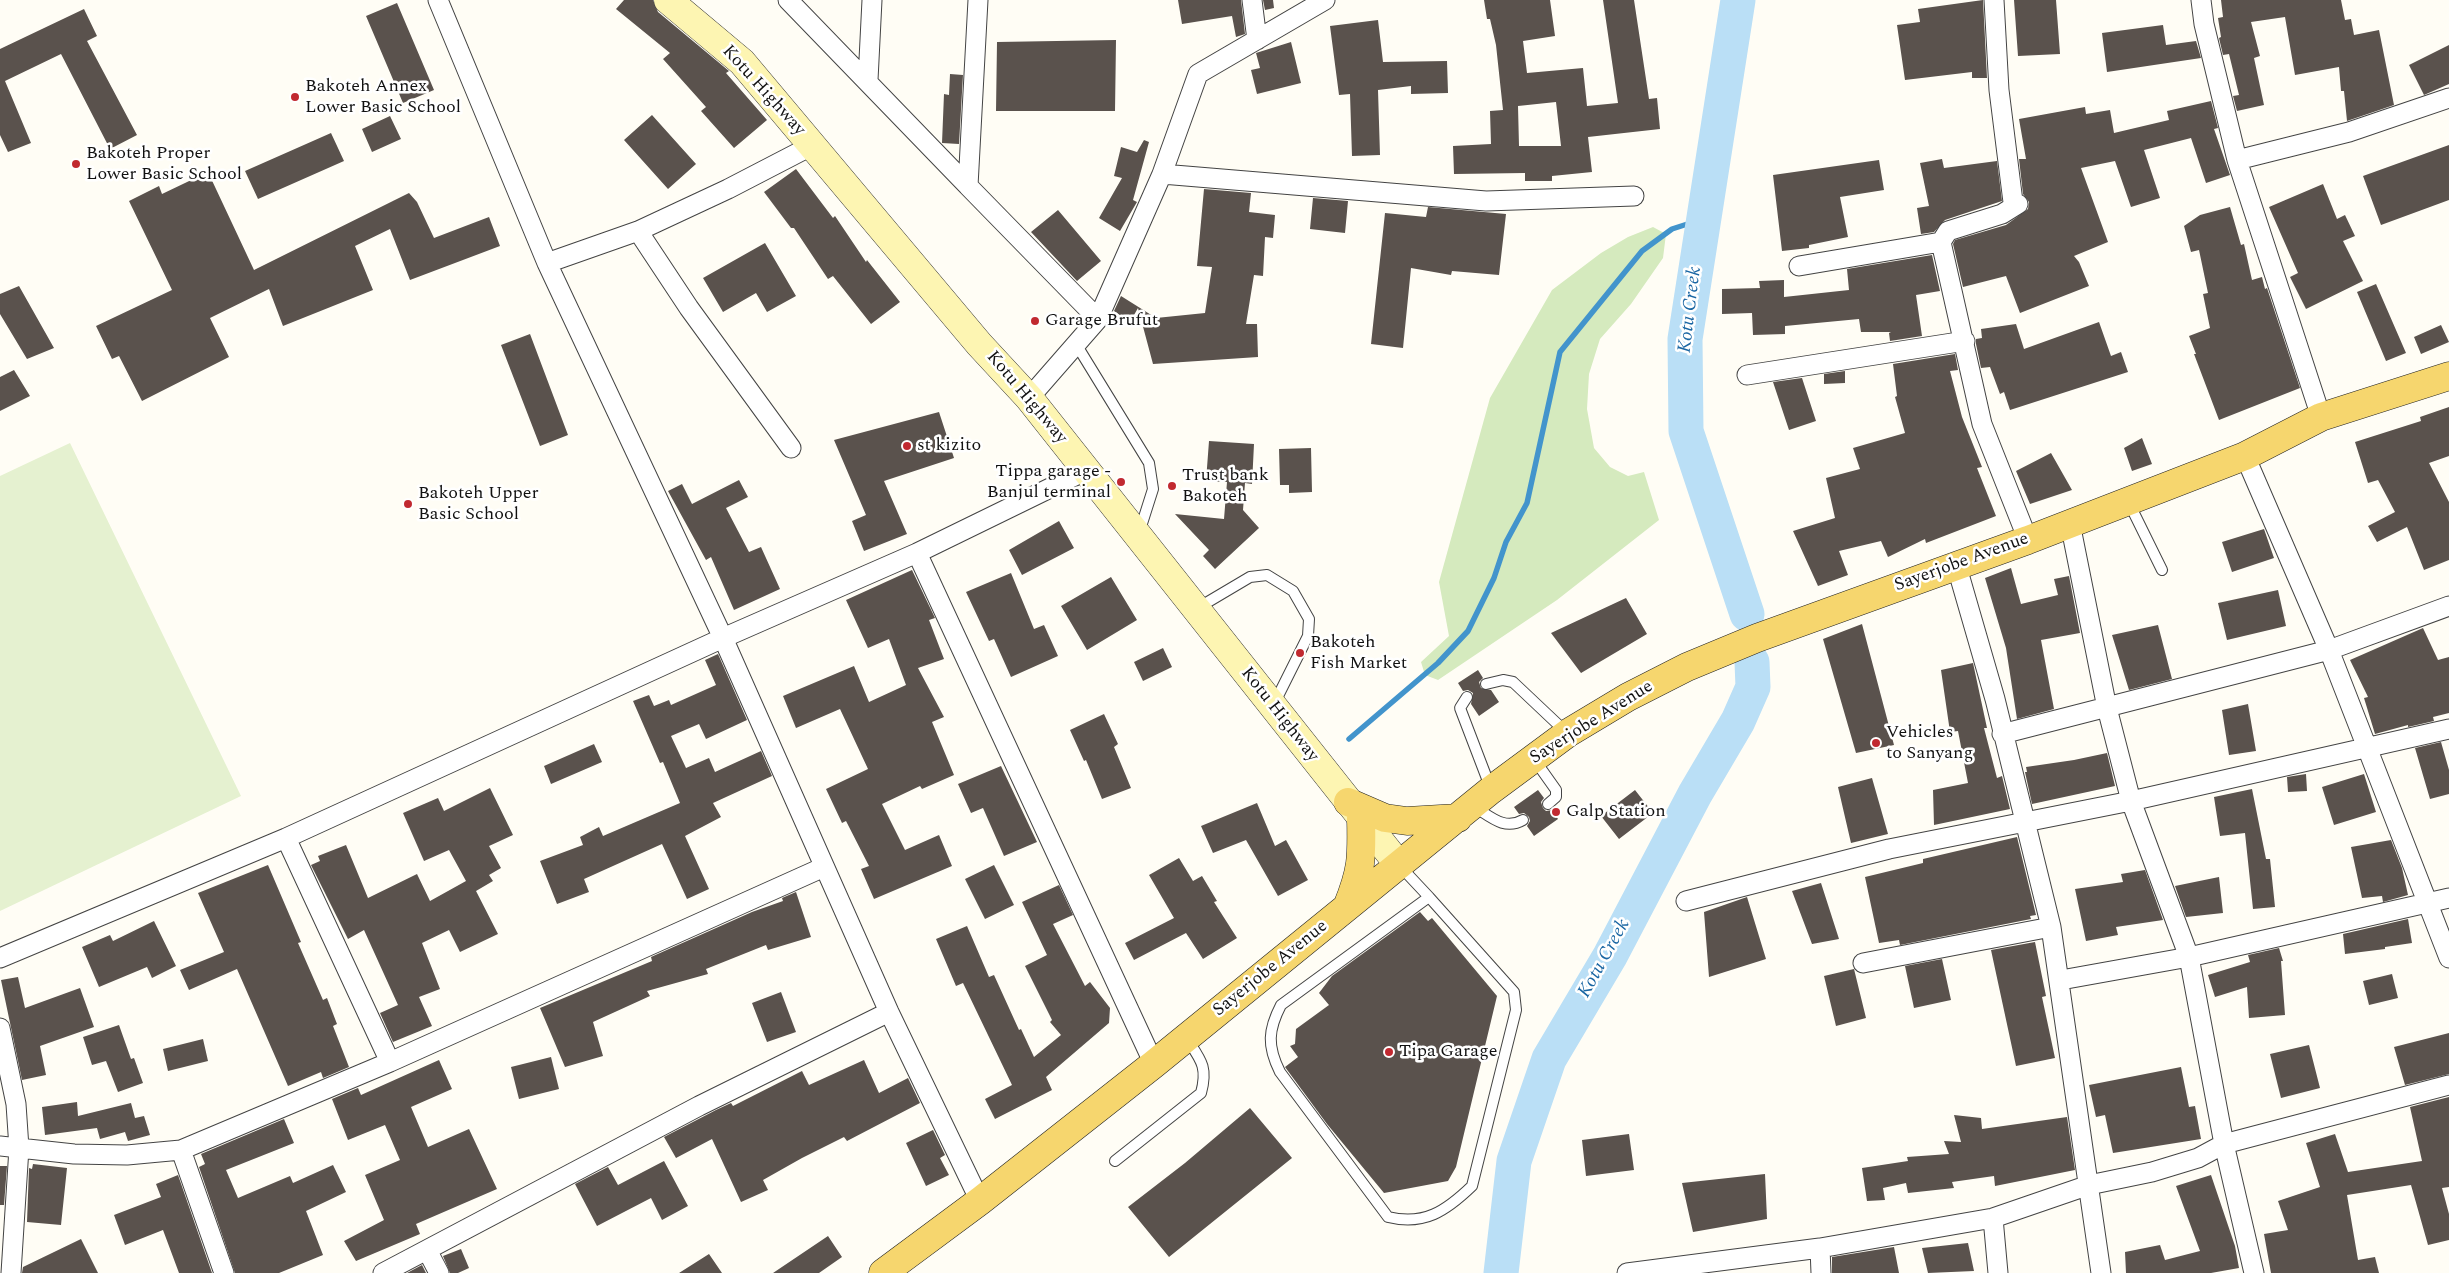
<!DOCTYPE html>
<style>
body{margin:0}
canvas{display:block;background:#fffdf5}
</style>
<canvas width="2449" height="1273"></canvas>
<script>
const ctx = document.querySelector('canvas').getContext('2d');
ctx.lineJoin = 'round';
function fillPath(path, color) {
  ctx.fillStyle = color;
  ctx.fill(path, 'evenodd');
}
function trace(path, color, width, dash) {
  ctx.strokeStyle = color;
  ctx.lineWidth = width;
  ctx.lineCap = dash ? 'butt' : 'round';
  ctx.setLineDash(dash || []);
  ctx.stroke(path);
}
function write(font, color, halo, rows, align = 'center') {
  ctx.font = font + ' Spectral,serif';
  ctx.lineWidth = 5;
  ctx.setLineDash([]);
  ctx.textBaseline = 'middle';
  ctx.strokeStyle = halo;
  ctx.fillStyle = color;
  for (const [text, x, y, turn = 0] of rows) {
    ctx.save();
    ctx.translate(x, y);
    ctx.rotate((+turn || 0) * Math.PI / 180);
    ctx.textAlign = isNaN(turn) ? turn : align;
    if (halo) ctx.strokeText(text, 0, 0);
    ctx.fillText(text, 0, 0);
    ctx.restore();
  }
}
const green = new Path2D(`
 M1653 227 1666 234 1663 258 1631 304 1600 339 1589 374 1587 409 1594 448 1610 467 1628 476 1644 472 1659 520 1557 600 1438 680 1425 675 1421 662 1449 636 1439 582 1490 398 1552 290 1601 253 1628 237Z`);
const pitch = new Path2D(`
 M70 443 241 796 0 911V476Z`);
const stream = new Path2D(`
 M1349 739 1438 663 1468 631 1494 578 1506 542 1527 503 1560 352 1642 251 1672 229 1703 219`);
const river = new Path2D(`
 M1738 0 1685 339 1686 431 1747 614
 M1501 1273 1514 1161 1549 1059 1610 956 1695 794 1738 721 1753 687 1752 662`);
const building = new Path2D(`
 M624 0H653L658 12 729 71 726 73 767 120 734 148 701 111 706 107 663 59 670 53 616 9Z
 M1178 0H1241L1245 34 1236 37 1232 16 1182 24Z
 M1263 0H1273L1274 8 1265 10Z
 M1484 0H1550L1555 36 1523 41 1527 73 1583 68 1587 106 1618 103 1603 0H1634L1649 99 1657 98 1660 129 1588 137 1592 172 1552 176V181H1525V173L1454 174 1453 146 1491 144 1490 111 1503 110 1496 45 1490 19H1487ZM1556 102 1561 146H1519L1518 106Z
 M1983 0 1987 78H1972V72L1905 80 1897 25 1920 22 1918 9Z
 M2014 0H2056L2060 54 2018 56Z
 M2221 0H2341L2345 20 2351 19 2354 35 2379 30 2394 105 2347 121 2344 91H2341L2339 67 2295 75 2285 17 2251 22 2260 56 2254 58 2264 105 2237 111 2233 96 2239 95 2229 54 2223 55 2219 38 2221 37 2218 18 2223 17Z
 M397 3 434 90 403 103 366 16Z
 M84 9 97 36 87 41 137 135 110 149 61 54 5 81 31 143 8 152 0 135V49Z
 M1378 20 1383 62 1447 61 1448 93 1411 94V86L1378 90 1380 155 1352 156 1350 94 1339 95 1330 26Z
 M2163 25 2166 45 2196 41 2201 58 2107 72 2102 33Z
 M1116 40 1115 111H996L997 42Z
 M1291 42 1301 83 1257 94 1251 70 1260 68 1256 53Z
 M2449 45V84L2424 95 2409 65Z
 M950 74 963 75 959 144 942 143 944 94 949 95Z
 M2211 101 2218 128 2214 129 2230 175 2206 183 2191 138 2144 150 2160 198 2131 207 2115 161 2081 168 2108 242 2074 256 2079 262 2089 286 2020 313 2006 276 1963 287 1953 244 1955 240 2006 225 2028 209 2029 202 2023 194 2019 159H2026L2019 119 2085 107 2086 114 2110 110 2114 133 2169 120 2167 111Z
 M652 115 696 164 668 189 624 140Z
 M390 116 401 139 372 152 362 129Z
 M331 133 344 161 258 199 245 171Z
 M1144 140 1149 142 1133 200 1137 202 1120 231 1099 218 1122 178 1114 176 1121 147 1137 152Z
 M2449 145V200L2381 225 2363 176Z
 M1942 159 1944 168 1997 161 2002 201 1945 220 1934 232 1921 234 1917 208 1929 206 1920 163Z
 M1879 160 1884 190 1840 197 1848 237 1809 245V248L1782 251 1773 175Z
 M796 169 833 218 835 216 866 262 867 260 900 302 871 324 833 276 828 279 794 228H791L764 192Z
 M208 172 254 270 409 193 417 202 434 238 489 217 500 246 410 280 390 229 355 246 373 290 283 326 269 289 210 318 229 357 142 401 119 356 112 359 96 326 172 290 129 201 159 186 162 194Z
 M2323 184 2337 219 2345 215 2355 236 2343 241 2363 281 2306 309 2290 277 2298 273 2269 207Z
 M1204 189 1251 193 1249 212 1275 215 1273 238 1265 237 1263 276 1254 275 1246 324H1257L1258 357 1153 364 1138 308 1130 322 1114 311 1121 296 1156 318 1205 313 1212 267 1197 266Z
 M1313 198 1348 201 1345 233 1310 229Z
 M1428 207 1506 214 1499 275 1452 271 1451 275 1411 268 1403 348 1371 344 1385 213 1426 217Z
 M2230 207 2241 245 2244 244 2252 280 2262 277 2265 289 2267 288 2300 388 2219 420 2194 354H2196L2189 336 2210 328 2203 294 2208 293 2199 250 2191 252 2184 226 2200 215Z
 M1058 210 1101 261 1077 281 1031 232Z
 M765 243 796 296 767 312 756 293 723 312 703 278Z
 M1932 255 1940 291 1916 295 1922 336 1890 341 1889 333 1891 332H1861L1859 319 1785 326V334L1753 335 1752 313 1722 314V289L1760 288 1759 281 1784 280V297L1849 290 1847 269Z
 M2376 284 2406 353 2386 361 2357 292Z
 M19 286 54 348 27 359 0 314V294Z
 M2099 322 2111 356 2121 352 2128 372 2010 410 2004 392 2000 394 1990 367 1981 368 1976 344V339L1982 338 1981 329 2016 324 2024 349Z
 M2441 325 2449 342 2421 354 2414 337Z
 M530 334 568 435 540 446 501 345Z
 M1955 354 1958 370 1950 371 1962 417 1982 467 1977 468 1996 516 1926 543 1925 539 1888 557 1881 541 1839 551 1848 575 1818 586 1793 531 1835 518 1826 478 1860 469 1853 448 1905 433 1895 397 1897 396 1893 364Z
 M14 370 30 396 0 411V377Z
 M1845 371V383L1824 384V374Z
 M1802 378 1816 421 1789 430 1773 382Z
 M2449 407V456L2429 463 2449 502V560L2424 570 2407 527 2377 542 2368 526 2395 512 2378 480 2368 483 2355 442 2421 421 2420 417Z
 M939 412 954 458 884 481 907 534 864 551 852 521 866 515 834 440Z
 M2142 438 2152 464 2132 471 2124 448Z
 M1209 441 1254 444 1252 484 1245 483 1243 510 1259 528 1215 569 1203 556 1209 550 1175 514 1224 519 1227 482 1206 481Z
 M1311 448 1312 492 1289 493V485H1280L1279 449Z
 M2051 453 2072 490 2030 504 2016 471Z
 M739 480 748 497 726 508 749 552 761 547 780 589 734 610 711 557 706 560 668 491 682 484 692 504Z
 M1059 521 1074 548 1022 575 1009 550Z
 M2264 529 2274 558 2232 572 2222 542Z
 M2011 568 2021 604 2058 595 2054 579 2069 576 2080 633 2041 640 2054 709 2017 719 2006 648 1985 578Z
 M912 570 935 618 929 620 944 659 918 668 944 717 932 722 954 775 922 789 920 786 882 804 905 850 939 835 952 866 874 899 861 869 869 866 846 821 842 823 826 789 868 769 840 709 796 728 783 696 854 666 869 702 906 685 889 639 868 648 846 600Z
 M1011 573 1034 629 1044 625 1058 656 1011 677 994 639 989 641 966 592Z
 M1111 577 1137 620 1087 650 1061 606Z
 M2278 590 2286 626 2227 640 2218 603Z
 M1626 598 1647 634 1581 673 1551 633Z
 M1862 624 1894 745 1856 753 1823 639Z
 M2158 625 2172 679 2129 690 2112 635Z
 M2423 628 2438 660 2449 657V713L2433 717 2434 721 2408 727V725L2375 734 2364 698 2368 697 2350 660Z
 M1163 648 1172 667 1143 681 1134 662Z
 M718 654 747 720 706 739 699 724 671 736 686 768 709 758 715 772 761 751 772 776 713 803 721 817 685 836 709 889 687 899 662 844 584 879 589 892 557 904 540 861 583 845 580 837 599 827 603 836 680 803 663 762 660 763 633 701 649 695 654 706 669 700 671 705 716 685 705 660Z
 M1973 663 1987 728H1984L1997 778 2002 776 2010 809 1934 825 1933 790 1968 783 1958 731 1950 732 1941 670Z
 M1478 670 1483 678 1479 682 1481 688 1491 690 1499 702 1479 716 1471 704 1473 693 1468 690 1463 691 1458 683Z
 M2248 704 2256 751 2229 755 2222 710Z
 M1104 714 1118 744 1114 747 1131 788 1102 799 1086 760 1084 761 1070 730Z
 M2441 742 2449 770V794L2430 799 2415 748Z
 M594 744 602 762 551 784 544 766Z
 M2107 753 2115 786 2032 804 2025 772H2027L2026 767 2074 760Z
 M1001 766 1037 842 1004 856 983 808 971 813 958 784Z
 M2306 774 2307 791 2288 792 2287 777Z
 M2364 774 2376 812 2334 825 2322 787Z
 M1872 778 1888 834 1851 843 1838 787Z
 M490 788 513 835 489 846 501 868 489 875 493 881 476 891 498 934 460 952 449 930 422 943 440 989 419 997 432 1026 393 1042 380 1013 398 1005 364 930 348 939 311 865 320 861 318 856 346 845 368 898 417 874 430 901 466 881 449 850 424 861 403 813 438 798 444 811Z
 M2252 789 2266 859H2270L2275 907 2253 909 2245 833 2220 836 2214 797Z
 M1538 790 1544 798 1541 802 1543 808 1546 811 1552 810 1558 819 1534 836 1527 826 1530 821 1529 817 1524 813 1519 814 1514 807Z
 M1635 790 1653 813 1619 839 1601 816Z
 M1257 803 1275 846 1286 840 1308 880 1278 896 1246 840 1213 853 1201 826Z
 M2017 837 2036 915 2030 916 2031 919 1900 945 1899 940 1879 943 1865 877 1923 863V859Z
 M2391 840 2402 868 2408 895 2383 902 2382 896 2362 898 2351 847Z
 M1179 858 1193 881 1202 876 1217 901 1214 902 1237 938 1203 959 1186 933 1134 960 1125 943 1174 918 1149 875Z
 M268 865 301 942 298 943 323 1000 327 998 337 1024 333 1026 349 1067 323 1078 321 1072 288 1086 237 969 189 990 180 970 224 952 198 893Z
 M994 865 1014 905 985 919 965 879Z
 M2145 870 2163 920 2116 927 2118 935 2086 941 2075 889 2123 882 2121 874Z
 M2219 877 2223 913 2186 917 2175 886Z
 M1821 883 1839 939 1812 944 1792 891Z
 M1059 885 1073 915 1053 924 1085 986 1090 982 1110 1008 1109 1023 1046 1077 1052 1090 995 1119 985 1099 1012 1085 963 983 956 986 936 939 967 926 989 977 994 975 1019 1030 1021 1029 1034 1057 1061 1035 1050 1022 1052 1020 1025 966 1047 955 1022 902Z
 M796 892 811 937 768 950 766 945 706 969 708 974 647 991 650 996 593 1022 603 1056 565 1067 540 1008 652 961 651 957 752 912 783 901 782 898Z
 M1747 897 1766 959 1709 977 1704 912Z
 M1420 912 1428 921 1432 918 1497 996 1456 1167 1448 1181 1384 1193 1327 1124 1285 1067 1298 1057 1290 1046 1295 1044 1296 1029 1329 1005 1319 993 1332 976Z
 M2408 919 2412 943 2385 947V949L2345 954 2343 934Z
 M154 921 176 966 152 978 147 967 99 987 82 947 110 935 113 941Z
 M2035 942 2046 996 2042 997 2055 1058 2016 1066 1991 950Z
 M2279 948 2283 961H2281L2285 1015 2249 1018 2247 987 2215 997 2208 975 2250 962 2248 955Z
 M1942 959 1951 1000 1914 1008 1905 966Z
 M1854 969 1866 1018 1836 1026 1824 976Z
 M2392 974 2398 998 2369 1005 2363 981Z
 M18 977 25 1008 80 988 94 1027 40 1046 46 1075 22 1080 1 980Z
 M781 992 796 1032 767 1042 752 1003Z
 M119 1025 131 1059 134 1058 143 1083 118 1092 106 1061 92 1065 83 1037Z
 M2449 1033V1074L2405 1085 2394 1047Z
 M203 1039 208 1061 168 1071 163 1049Z
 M2309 1045 2320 1088 2281 1098 2270 1054Z
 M551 1057 559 1089 519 1099 511 1067Z
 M439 1060 452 1089 411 1107 428 1147 469 1129 497 1189 416 1224 420 1234 356 1261 344 1241 384 1220 365 1175 400 1160 385 1125 348 1140 332 1099 358 1088 361 1095Z
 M864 1060 879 1093 908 1078 920 1103 847 1141 844 1137 802 1158 763 1180 768 1190 741 1202 712 1139 676 1158 664 1137 716 1110 731 1103 733 1106 802 1071 809 1085Z
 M2181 1067 2189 1107 2195 1106 2201 1139 2113 1153 2105 1115 2096 1117 2089 1085Z
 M2449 1097V1187L2442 1188 2449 1214V1240L2428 1245 2411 1185 2347 1195 2358 1260 2375 1257 2379 1273H2271L2264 1234 2288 1230 2278 1201 2320 1187 2306 1143 2335 1134 2348 1172 2422 1161 2410 1107Z
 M77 1102 78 1116 131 1103 135 1118 144 1116 150 1135 128 1141 125 1132 100 1139 97 1128 45 1135 42 1107Z
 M1250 1108 1292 1158 1169 1257 1128 1207 1185 1163Z
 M1954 1115 1981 1118 1982 1129 2067 1117 2075 1170 1995 1186 1994 1176 1952 1182 1954 1188 1908 1193 1906 1183 1883 1188 1885 1200 1867 1201 1862 1168 1908 1161 1907 1157 1949 1154 1944 1141 1961 1142Z
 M284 1119 294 1143 226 1170 238 1198 290 1176 293 1183 333 1165 346 1192 306 1211 323 1255 279 1273H235L199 1167 205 1164 201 1154Z
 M933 1130 945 1155 940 1158 949 1175 926 1186 906 1143Z
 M1629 1134 1634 1170 1586 1176 1582 1140Z
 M664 1161 688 1206 662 1220 651 1198 597 1226 575 1184 608 1167 618 1185Z
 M33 1164 67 1168 61 1225 27 1222 29 1168 32 1169Z
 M0 1166H7L4 1205H0Z
 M1765 1174 1767 1219 1693 1232 1682 1183Z
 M178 1175 212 1273H179L163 1230 125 1245 114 1215 161 1197 156 1184Z
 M2211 1175 2235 1246 2239 1268 2211 1273H2126L2125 1252 2160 1245 2165 1260 2200 1251 2176 1186Z
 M828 1236 842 1257 819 1273H773Z
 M81 1239 98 1273H22L23 1267Z
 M1968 1243 1974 1271 1928 1273 1922 1248Z
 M1894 1247 1899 1273H1832V1257Z
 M461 1249 469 1268 458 1273H450L443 1256Z
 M709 1254 722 1273H679Z
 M422 1265 426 1273H407Z`);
const lane = new Path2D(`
 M1076 344 1149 463 1153 489 1139 533
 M2128 501 2162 570
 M1196 609 1250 577 1267 575 1293 591 1309 619 1308 636 1274 704
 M1486 684 1503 680 1513 682 1567 733
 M1467 697 1460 708 1491 789
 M1534 759 1556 790V797L1548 804
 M1473 806C1490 816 1504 831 1523 820
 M1399 865 1429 897 1281 1005C1268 1030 1267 1046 1280 1072L1388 1217C1424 1226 1446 1211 1472 1186L1516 1010 1514 992 1429 897
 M1115 1161 1201 1093C1208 1067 1201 1060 1187 1039`);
const street = new Path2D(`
 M438 0 547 263 723 638 889 1012 980 1201
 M788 0 968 186
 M978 0 968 186 1098 319 1029 398
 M1252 0 1257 40
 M2201 0 2204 24 2237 160 2321 417
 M868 80 872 0
 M2237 160 2349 132 2449 98
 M1162 174 1486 201 1634 196
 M638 231 689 308 791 448
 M1941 242 1982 424 2028 540
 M547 263 638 231 728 189 811 146
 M1799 266 1941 242 1948 231 2002 214 2018 204 2013 202 1999 90 1994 0
 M1098 319 1162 174 1198 74 1325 0
 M1747 375 1965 341
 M2245 456 2329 650 2449 958
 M2070 523 2107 708 2131 801 2189 957 2224 1144 2254 1273
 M917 553 1154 1064
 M1956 564 1995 699 2051 927 2101 1273
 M2002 734 2329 650 2449 606
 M286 838 390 1062
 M1686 901 1889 849 2131 801 2449 729
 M0 958 286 838 723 638 917 553 1087 470
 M1863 963 2051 927
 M2061 980 2189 957 2449 898
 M0 1028 16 1104 19 1148 11 1273
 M0 1146 74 1154 127 1155 181 1150 390 1062 824 867
 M181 1150 224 1273
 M1993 1218 1998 1273
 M1820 1248 1821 1273
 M427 1250 439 1273
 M383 1273 699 1106 889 1012
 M1627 1273 1820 1248 1993 1218 2089 1185 2152 1172 2198 1158 2224 1144 2449 1085`);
const secondary = new Path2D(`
 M668 0 742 62 979 344 1029 398 1399 865`);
const primary = new Path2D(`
 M1348 802 1385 818 1407 821 1458 818
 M1347 907C1362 870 1362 858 1361 818
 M883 1273 980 1201 1154 1064 1491 790 1568 733 1628 697 1687 667 1757 638 2028 540 2245 456 2321 417 2449 376`);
const markers = [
 [295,97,5,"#c12930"],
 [76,164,5,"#c12930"],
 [1035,321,5,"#c12930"],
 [907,446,5,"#c12930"],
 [1121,482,5,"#c12930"],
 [1172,486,5,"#c12930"],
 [408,504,5,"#c12930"],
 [1300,653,5,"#c12930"],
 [1876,743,5,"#c12930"],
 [1556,812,5,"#c12930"],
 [1389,1052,5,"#c12930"]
];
const poiNames = [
 ["Bakoteh Annex",305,87],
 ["Lower Basic School",305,108],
 ["Bakoteh Proper",86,154],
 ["Lower Basic School",86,175],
 ["Garage Brufut",1045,321],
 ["st kizito",917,446],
 ["Tippa garage -",1111,472,"right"],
 ["Banjul terminal",1111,493,"right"],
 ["Trust bank",1182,476],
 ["Bakoteh",1182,497],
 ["Bakoteh Upper",418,494],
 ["Basic School",418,515],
 ["Bakoteh",1310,643],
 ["Fish Market",1310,664],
 ["Vehicles",1886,733],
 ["to Sanyang",1886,754],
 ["Galp Station",1566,812],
 ["Tipa Garage",1399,1052]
];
const streetNames = [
 ["Kotu Highway",763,91,48],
 ["Kotu Highway",1026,398,50],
 ["Sayerjobe Avenue",1962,563,-20],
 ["Kotu Highway",1279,715,52],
 ["Sayerjobe Avenue",1592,723,-32],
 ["Sayerjobe Avenue",1271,969,-39]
];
const waterNames = [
 ["Kotu Creek",1691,310,-83],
 ["Kotu Creek",1605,959,-61]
];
fillPath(green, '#d5eabe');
fillPath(pitch, '#e5f1d0');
trace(stream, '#4294cc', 5.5);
trace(river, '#badff6', 35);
fillPath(building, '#5a524d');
trace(lane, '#444', 12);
trace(street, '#444', 21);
trace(secondary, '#333', 29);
trace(primary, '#222', 29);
trace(lane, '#fff', 10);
trace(street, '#fff', 19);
trace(secondary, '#fdf5b2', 28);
trace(primary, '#f6d66e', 28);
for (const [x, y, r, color] of markers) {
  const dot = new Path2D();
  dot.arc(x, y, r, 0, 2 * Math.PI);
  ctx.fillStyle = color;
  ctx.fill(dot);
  trace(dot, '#fff', 2);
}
write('18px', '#111', '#fff', poiNames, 'left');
write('18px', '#111', '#fff', streetNames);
write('italic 19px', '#1a66a3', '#fff', waterNames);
</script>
